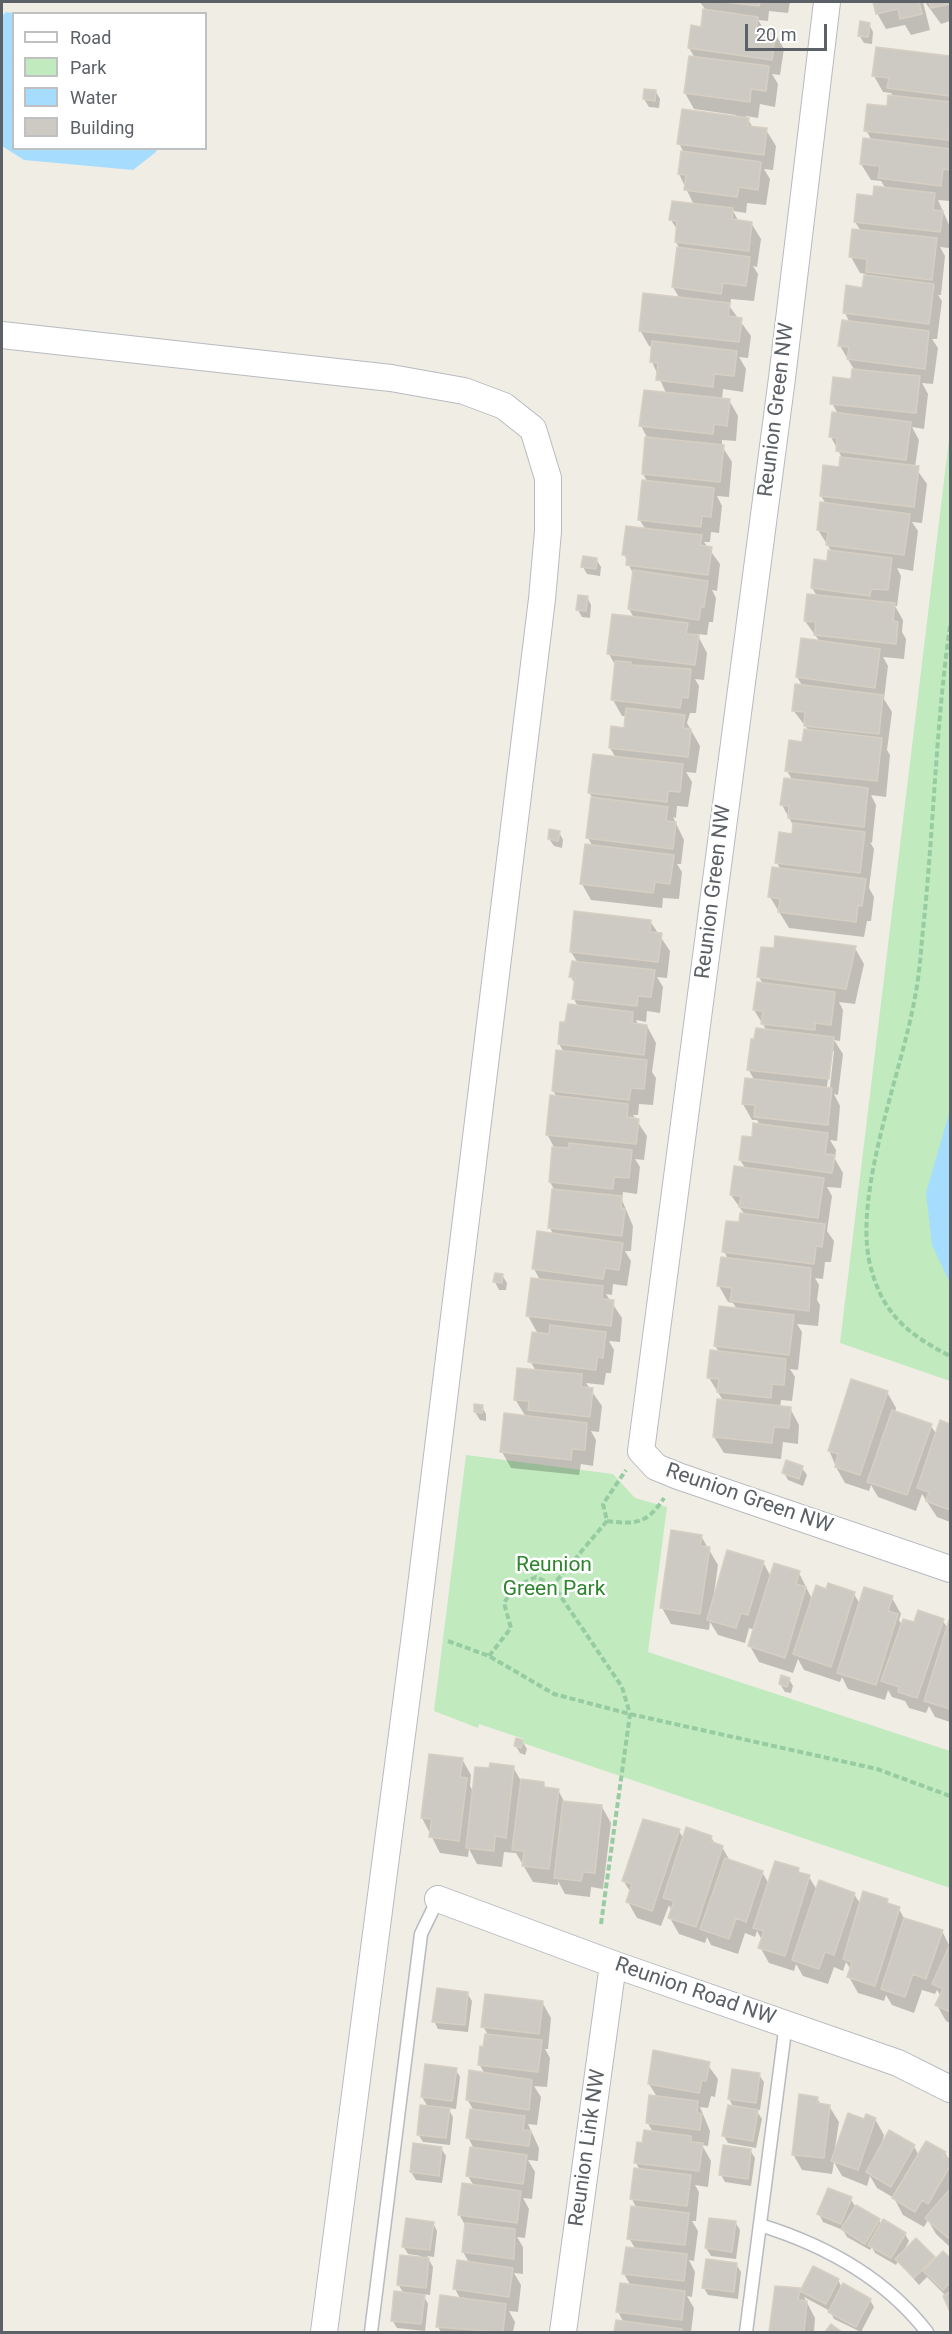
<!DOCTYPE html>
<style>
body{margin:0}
#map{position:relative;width:952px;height:2334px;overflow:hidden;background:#f0ede5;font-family:Roboto,sans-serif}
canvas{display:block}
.frame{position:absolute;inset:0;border:3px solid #5c6167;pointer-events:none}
.legend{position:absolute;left:12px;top:12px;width:195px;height:138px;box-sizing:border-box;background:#fff;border:2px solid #bec0c2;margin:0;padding:8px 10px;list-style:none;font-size:18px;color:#5c6167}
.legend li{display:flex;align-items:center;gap:12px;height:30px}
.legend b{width:30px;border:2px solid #bec0c2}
.scale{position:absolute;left:745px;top:24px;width:82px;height:27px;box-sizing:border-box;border:3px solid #5c6167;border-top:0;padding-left:8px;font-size:18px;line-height:21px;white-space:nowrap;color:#5c6167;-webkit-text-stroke:4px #fff;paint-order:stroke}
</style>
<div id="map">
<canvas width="952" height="2334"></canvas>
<div class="frame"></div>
<ul class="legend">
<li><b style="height:8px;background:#fff"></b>Road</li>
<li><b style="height:16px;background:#c1eabf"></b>Park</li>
<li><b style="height:16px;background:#a6ddff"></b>Water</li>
<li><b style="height:16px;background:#cdcac3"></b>Building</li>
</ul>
<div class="scale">20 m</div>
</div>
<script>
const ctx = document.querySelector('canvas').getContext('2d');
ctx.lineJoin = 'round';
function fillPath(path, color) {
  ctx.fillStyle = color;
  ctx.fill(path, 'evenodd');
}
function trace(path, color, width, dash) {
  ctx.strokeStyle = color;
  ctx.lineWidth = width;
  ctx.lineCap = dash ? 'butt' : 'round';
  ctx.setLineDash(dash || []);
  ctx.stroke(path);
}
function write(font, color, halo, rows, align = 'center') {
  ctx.font = font + ' Roboto,sans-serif';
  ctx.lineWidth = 5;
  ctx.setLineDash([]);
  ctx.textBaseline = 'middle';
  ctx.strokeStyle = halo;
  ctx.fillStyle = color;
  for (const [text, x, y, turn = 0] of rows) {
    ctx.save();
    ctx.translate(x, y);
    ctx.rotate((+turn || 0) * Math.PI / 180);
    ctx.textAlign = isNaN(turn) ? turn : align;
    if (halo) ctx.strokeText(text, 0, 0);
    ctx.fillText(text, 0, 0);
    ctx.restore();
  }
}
const green = new Path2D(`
 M950 431V1381L840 1343Z
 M466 1455 613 1474 635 1498 667 1507 648 1652 950 1751V1888L523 1743 524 1739 479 1724 478 1728 434 1711Z`);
const water = new Path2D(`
 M6 12 15 13 14 148 157 149 156 152 133 170 24 160 2 146V16Z
 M950 1110V1283L932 1245 926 1193Z`);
const shadow = new Path2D(`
 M700 2H790L788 13 769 11 768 21 758 20 765 31 775 33 784 49 780 75 772 74 778 84 775 107 760 104 758 118 746 116 753 128 766 130 776 146 773 170 764 169 770 179 766 205 747 203 746 213 733 211 739 222 751 223 761 239 757 267 753 266 758 274 754 301 731 299 730 307 751 336 748 358 739 357 746 369 743 392 723 389 722 400H729L738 416 736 441 722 440V446L732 462 729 497 717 496 722 506 719 533 711 532 710 542H704L720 564 717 591 712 590 716 598 713 622H709L707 635 697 634 707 653 704 680 695 679 699 686 696 713H690L687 723 700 746 696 773 686 772 692 782 688 807 677 806 676 818 673 817 684 840 681 864H677L682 872 679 899 663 898 662 908 591 900 582 884 593 847 588 838 593 798 589 793 616 758 610 748 625 729 627 716H622L613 700 616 667 609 654 634 618 629 609 634 576 624 554 646 530 639 519 648 483 643 474 648 439 641 426 666 393 652 362 653 347 649 346 640 330 680 299 673 287 680 249 676 242 678 231 671 220 694 205 679 174 684 153 679 143 736 118V115L694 109 685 93 695 58 689 48 702 28 705 9Z
 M874 2H923L930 30 911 35 905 25 886 29 877 13Z
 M925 2H950V21L941 24Z
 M869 24 873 32 872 44 864 43 859 35Z
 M877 48 950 58V201L938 200 950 227V236L949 248 940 247 945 256 941 295H938L942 301 937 339H932L938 348 933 384 922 383 928 394 924 429 912 427 919 440 915 467 927 484 922 523 912 522 918 531 913 571 897 568 901 576 897 606H895L903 620 902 632 906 639 904 659 883 657 888 666 884 699 892 712 887 750 890 755 886 797 871 795 876 805 872 843 870 842 874 849 869 888 874 897 871 921H867L864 937 789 928 770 897 781 870 777 863 793 836 794 827 782 805 793 781 787 771 809 731 793 710 803 687 797 677 820 642 805 621 817 596 812 588 832 552 818 530 826 504 821 496 840 469 842 458 831 437 838 414 832 403 852 381 855 371 840 346 850 323 845 313 864 289 866 274 860 273 851 257 861 231 855 222 874 198 886 189 881 181 871 180 861 164 872 141 866 130 894 98 891 93 883 92 874 76Z
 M656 92 660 99 659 108 649 107 644 99Z
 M596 559 601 567 600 576 587 574 583 567Z
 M587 597 591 605 590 618 582 617 578 610Z
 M559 832 563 840 562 848 554 846 549 839Z
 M650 921 670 951 667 978 657 977 663 987 660 1013 647 1011 646 1022 636 1020 639 1026H647L656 1043 652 1072 656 1078 653 1105 639 1104 638 1115H633L647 1136 644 1160 635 1159 640 1167 637 1194 623 1192 622 1200 633 1226 631 1251H625L631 1261 627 1286 613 1284 612 1295 606 1294 622 1318 620 1342 609 1341 614 1350 611 1373H606L604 1385 586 1383 602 1406 599 1432 591 1431 596 1440 593 1466 581 1464 579 1475 511 1468 502 1452 526 1417 515 1399 536 1371 530 1361 538 1334 528 1316 540 1280 534 1269 554 1235 549 1227 555 1191 550 1182 555 1149 547 1134 557 1097 553 1091 564 1052 559 1044 567 1024 578 1007 574 999 575 984 571 977 578 963 571 952Z
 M855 948 864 964 855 1004 839 1002 843 1010 840 1041 834 1040 843 1054 838 1095 834 1094 840 1106 837 1141 830 1140 836 1150 835 1159 843 1173 841 1188 827 1187 832 1196 827 1231 834 1241 831 1262H825L823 1279 815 1278 819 1285 817 1300 820 1305 818 1326 797 1324 802 1332 798 1370 790 1369 795 1377 792 1401 781 1400 780 1407 790 1408 799 1425 798 1444 783 1442 781 1459 724 1453 714 1437 724 1402 709 1378 720 1353 715 1346 737 1309 733 1303 728 1302 719 1286 728 1259 724 1251 745 1215 731 1195 746 1169 740 1160 760 1125 757 1120H752L743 1104 755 1081 748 1069 756 1041 767 1031 754 1010 763 984 759 977ZM831 1051H834L830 1087H827Z
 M502 1275 507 1283 506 1290H499L495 1282Z
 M887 1392 896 1408 895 1413 931 1426 937 1435 941 1422 950 1425V1522L937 1517 922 1494 916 1511 878 1497 871 1485 869 1491 845 1483 836 1467 829 1450Z
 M482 1407 486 1414V1421L480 1420 475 1412Z
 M802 1468 807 1475 803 1486 788 1480 784 1473Z
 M701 1536 718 1565 714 1594 763 1562 771 1577 799 1573 813 1601 827 1590 854 1594 860 1604 892 1598 901 1614 899 1620 902 1625 943 1621 948 1629 950 1622V1722L935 1717 929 1706 926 1713 909 1708 905 1701 892 1697 888 1690 885 1700 848 1689 842 1677 840 1682 804 1670 798 1659 793 1673 759 1662 750 1646 755 1630 749 1628 745 1643 718 1635 710 1622 709 1630 671 1624 662 1608Z
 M789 1679 793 1686 791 1693 785 1692 780 1684Z
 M522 1741 527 1749 525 1755 520 1753 515 1745Z
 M462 1759 471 1775 470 1786 474 1793 490 1770 513 1767 521 1781 543 1784 546 1789 558 1790 565 1803 602 1807 611 1823 603 1889 591 1887 590 1897 565 1894 558 1881V1885L533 1882 516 1853 504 1852 502 1867 477 1864 469 1849 468 1857 440 1853 422 1818Z
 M679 1831 684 1839 711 1837 715 1844 722 1847 730 1861 762 1872 769 1884 798 1869 800 1874 809 1877 817 1890 854 1894 861 1905 887 1900 890 1906 899 1909 905 1920 942 1931 950 1947V2023L946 2021 937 2005 941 1997 937 1990 935 1994 922 1990 914 2013 892 2005 886 1995 884 2001 858 1993 849 1977 851 1970 846 1962 843 1971 834 1967 828 1984 803 1976 796 1964 794 1971 769 1963 760 1947 762 1940 757 1931 755 1937 745 1933 738 1954 711 1945 707 1937 705 1943 679 1934 670 1918 672 1911 669 1905 661 1926 637 1918 628 1902 631 1893 623 1880Z
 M467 1993 472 2001 468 2032 438 2029 434 2021Z
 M542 2002 551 2018 548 2049H545L550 2058 547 2087 534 2086 541 2097 537 2125 528 2124 539 2148 538 2161 528 2160 535 2172 532 2199 523 2198 529 2209 525 2238 517 2237 523 2247V2274L514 2273 521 2285 518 2312 509 2311 515 2322 513 2332H441L438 2327 461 2300 455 2289 470 2264 463 2252 466 2227 459 2214 474 2186 468 2176 474 2149 468 2137 474 2111 467 2099 485 2074 479 2064 488 2035 483 2026Z
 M655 2052 704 2060 718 2079 715 2097 711 2096 708 2108 700 2107 710 2131 708 2146 702 2145 711 2161 708 2187 695 2185 699 2192 696 2221H692L698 2231 694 2261 689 2260 695 2272 692 2297 687 2296 694 2308 691 2332H616L617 2322 624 2323 618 2312 631 2286 624 2274 636 2250 629 2238 637 2209 632 2199 640 2170 636 2163 643 2145 653 2132 647 2122 657 2097 649 2084Z
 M456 2070 460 2077 456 2109 448 2108 453 2117 450 2145 423 2142 418 2134 428 2107 422 2097Z
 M759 2075 764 2082 760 2110H756L762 2119 756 2148 728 2143 724 2136 734 2108 729 2099Z
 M817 2098 821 2105 829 2106 839 2122 835 2148 865 2120 875 2119 884 2135 882 2143 914 2146 919 2156 945 2153 950 2161V2247L936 2234 928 2220 924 2227 903 2215 894 2198 877 2188 870 2176 867 2186 842 2176 834 2162 832 2174 802 2170 793 2154Z
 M441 2148 446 2156 442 2183 416 2180 411 2172Z
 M750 2150 755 2158 751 2186 725 2182 721 2175Z
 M850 2198 855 2206 879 2221 882 2225 905 2234 909 2241 903 2252 916 2240 936 2260 943 2253 950 2261V2309L946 2296 927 2277 919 2285 898 2261 896 2265 875 2253 872 2247 870 2250 847 2237 843 2230 823 2222 819 2214Z
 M735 2222 740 2230 736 2259 711 2256 706 2248Z
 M433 2223 437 2231 434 2257 427 2256 433 2267 430 2295 423 2294 428 2304 425 2331 397 2328 392 2320 404 2294 398 2284 421 2256 408 2254 403 2246Z
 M736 2264 741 2272 738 2299 708 2295 704 2288Z
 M813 2268 838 2280 842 2288 870 2300 874 2307 861 2332 834 2319 830 2311 804 2297 815 2318 814 2332H771L776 2287 799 2290 801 2293Z`);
const building = new Path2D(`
 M724 2H760L759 6Z
 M873 2H919L922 14 900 19 898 9 876 14Z
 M924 2H950V4L931 8 929 2Z
 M703 9 758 17 756 28 776 31 772 60 688 48 691 25 701 27Z
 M860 21 870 23 868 37 858 36Z
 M876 47 950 56V96L887 88 889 78 872 76Z
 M689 56 769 66 766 91 751 89 750 102 684 93Z
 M644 89 656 90 655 101 643 99Z
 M888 95 950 102 949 140 864 131 867 104 887 106Z
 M682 109 749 118 748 126 767 128 764 155 677 144Z
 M863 138 950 149V170L943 169 941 186 878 178 880 166 860 164Z
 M681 151 761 162 758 190 739 187 737 197 684 190 686 175 678 174Z
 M874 186 935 193 933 210 943 211 940 232 854 222 857 194 873 196Z
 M672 201 733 208 732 219 752 222 749 251 675 242 677 221 669 220Z
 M852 229 937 238 932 280 866 272 867 259 849 257Z
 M677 247 750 257 746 286 723 283 721 294 672 287Z
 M864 275 934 284 929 324 843 313 846 285 862 288Z
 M643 293 730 303 728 316 742 318 739 342 639 331Z
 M842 320 929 331 925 369 847 359 849 347 838 346Z
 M652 341 737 351 734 376 714 374 713 387 656 380 658 363 650 362Z
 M852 369 920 376 916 413 830 404 833 377 851 379Z
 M644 390 730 399 727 426 714 424 713 434 639 426Z
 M832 412 911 422 906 460 836 451 837 438 829 437Z
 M645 437 724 445 720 482 642 474Z
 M840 457 919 466 914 507 820 496 823 465 839 467Z
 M642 480 714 488 711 517 702 516 701 527 638 520Z
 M820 502 910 514 904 555 826 545 828 532 817 530Z
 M626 526 702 535 700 545 712 547 708 575 626 565 627 555H622Z
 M828 550 892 558 888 590 871 589 870 596 811 588 814 559 827 561Z
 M583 556 597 558 596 569 581 567Z
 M633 570 708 581 704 607 701 606 699 620 628 609Z
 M807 594 895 603 893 621 898 622 896 644 814 635 816 622 804 621Z
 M578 595 588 596 586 611 576 610Z
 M612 614 688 623 686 634 699 635 695 665 607 654Z
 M801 638 880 649 875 688 796 677Z
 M615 661 631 662V665L691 669 688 698 682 697 680 708 611 700Z
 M795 684 883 695 879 734 804 726 805 712 792 711Z
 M626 708 685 715 683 728 691 729 688 757 609 748 611 726 624 728Z
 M804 729 882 738 877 781 785 771 789 740 802 742Z
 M593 754 683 764 680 792 668 791 667 802 588 793Z
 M784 778 868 788 864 827 788 818 789 806 780 805Z
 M591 797 668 807 666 821 676 822 673 849 586 838Z
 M793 823 865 832 860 873 775 863 779 832 792 834Z
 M549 829 560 831 558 841 548 839Z
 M585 844 674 855 670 884 655 882 653 893 580 884Z
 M772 867 866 879 862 906 858 905 856 922 778 912 780 899 768 897Z
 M574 911 651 920 650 932 662 933 658 962 570 952Z
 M775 936 856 946 846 989 757 977 761 947 774 948Z
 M572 961 655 970 651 997 638 996 637 1006 572 999 575 978 569 977Z
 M757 982 835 992 831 1025 815 1023V1030L761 1024 763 1011 753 1010Z
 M568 1004 633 1012 632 1023 647 1025 644 1055 558 1044 560 1022H565Z
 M756 1028 834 1037 829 1079 747 1070 751 1039H754Z
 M556 1050 647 1060 644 1089 631 1088 629 1100 552 1091Z
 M745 1078 832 1088 828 1125 754 1117 755 1105 742 1104Z
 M550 1095 628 1104 627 1117 639 1119 636 1144 546 1135Z
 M753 1123 828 1133 825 1154 835 1155 832 1173 739 1160 742 1136 752 1137Z
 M569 1143 632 1150 629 1178 614 1177 613 1189 549 1182 552 1147 569 1148Z
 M734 1166 824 1178 818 1218 739 1207 741 1196 730 1195Z
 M552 1189 622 1196 621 1208 625 1209 622 1236 548 1228Z
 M740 1213 825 1224 822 1247 816 1246 814 1264 722 1252 726 1221 739 1222Z
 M537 1231 623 1243 619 1270 605 1268 603 1279 532 1269Z
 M721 1257 811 1268 809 1311 730 1301 732 1288 717 1286Z
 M495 1273 503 1274 502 1283 493 1282Z
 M531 1278 603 1286 602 1299 614 1300 611 1326 526 1316Z
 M719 1306 794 1315 789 1355 714 1346Z
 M550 1325 606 1332 603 1358 597 1357 596 1370 528 1362 532 1332 549 1334Z
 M710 1350 786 1359 784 1385 772 1384 771 1398 717 1392 719 1379 707 1378Z
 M517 1368 582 1374 581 1387 593 1388 590 1417 528 1410 529 1401 514 1400Z
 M851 1379 888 1391 860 1475 835 1467 838 1454 828 1451Z
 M717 1399 791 1407 789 1428 774 1427 772 1443 713 1437Z
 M474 1404 483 1405 482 1413 474 1412Z
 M892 1410 932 1424 907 1495 867 1482Z
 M504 1413 587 1423 585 1450 572 1449 571 1460 500 1452Z
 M940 1420 950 1424V1510L926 1501 929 1492 917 1488Z
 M786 1460 803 1466 799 1479 782 1473Z
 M671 1530 702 1535 700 1546 710 1547 700 1614 660 1608Z
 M727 1550 764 1561 748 1615 741 1613 736 1628 707 1620Z
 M774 1563 800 1571 796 1584 806 1587 785 1658 748 1646Z
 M828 1583 855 1592 831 1667 793 1654 816 1585 826 1589Z
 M864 1587 893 1596 888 1611 898 1614 876 1685 837 1673Z
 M918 1610 944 1619 917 1698 898 1692 899 1687 881 1681 903 1619 914 1622Z
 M949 1620H950V1709L924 1701Z
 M781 1675 790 1678 787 1687 779 1684Z
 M516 1738 523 1740 521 1748 514 1746Z
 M429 1754 463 1758 460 1777 467 1778 459 1841 429 1837 432 1819 421 1818Z
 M490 1763 514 1766 506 1838 495 1836 494 1851 466 1848 475 1767 489 1768Z
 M521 1779 544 1782V1787L559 1789 549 1869 522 1866 524 1851 512 1850Z
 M563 1801 602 1805 595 1873 583 1872 581 1881 554 1878Z
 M643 1819 680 1829 652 1911 626 1902 632 1884 622 1881Z
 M686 1827 712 1836 710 1841 723 1846 696 1927 668 1918 674 1901 663 1898Z
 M725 1858 763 1871 746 1922 736 1918 729 1939 700 1929Z
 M775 1861 799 1868 798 1872 810 1875 785 1956 758 1948 764 1931 753 1928Z
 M819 1880 855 1893 834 1955 825 1952 819 1969 792 1960Z
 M863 1891 888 1899 887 1903 900 1907 875 1986 847 1977 852 1962 843 1959Z
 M904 1918 943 1930 926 1979 913 1974 905 1997 881 1989Z
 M950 1944V2012L935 2005 943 1989 932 1984Z
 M437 1988 468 1992 465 2025 432 2022Z
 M485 1994 543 2001 539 2034 481 2027Z
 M485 2034 542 2040 538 2072 478 2065 480 2046 483 2047Z
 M653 2050 710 2062 706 2081 702 2080 699 2093 648 2084Z
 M425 2064 457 2068 452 2101 421 2097Z
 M732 2069 760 2073 756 2103 728 2099Z
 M469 2070 532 2080 529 2110 466 2100Z
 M799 2094 818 2097 817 2103 830 2105 824 2158 792 2155Z
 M649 2095 698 2101 697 2113 702 2114 700 2130 646 2123Z
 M420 2105 450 2108 446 2138 417 2135Z
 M728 2105 758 2110 753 2141 722 2136Z
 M470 2109 525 2116 523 2130 531 2131 529 2146 466 2138Z
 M848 2113 864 2119 866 2114 876 2118 858 2170 831 2161Z
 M644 2130 691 2136V2142L703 2143 699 2171 634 2163 637 2142 642 2143Z
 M889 2130 915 2145 891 2187 866 2172Z
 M926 2141 946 2152 943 2155 950 2159V2166L928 2204 922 2200 915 2212 892 2198Z
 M413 2143 442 2147 439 2176 410 2172Z
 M723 2145 751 2149 748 2179 719 2175Z
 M470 2147 527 2155 523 2184 466 2176Z
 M634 2168 691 2175 687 2206 630 2199Z
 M462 2183 521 2191 517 2223 458 2215Z
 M828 2188 852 2197 841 2224 817 2214Z
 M950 2189V2235L948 2238 925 2218Z
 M856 2205 880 2219 865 2244 841 2229Z
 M631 2206 689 2213 685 2245 627 2239Z
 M406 2218 434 2222 430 2250 402 2247Z
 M709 2218 736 2221 732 2252 705 2248Z
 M883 2219 906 2233 891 2258 868 2245Z
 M465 2223 515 2229 514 2259 462 2252Z
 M916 2238 935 2257 914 2278 895 2259Z
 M626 2247 687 2254 684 2281 622 2274Z
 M943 2251 950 2258V2283L943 2290 923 2271Z
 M400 2255 429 2258 426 2288 397 2285Z
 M706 2259 737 2263 734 2292 702 2288Z
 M457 2260 513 2268 509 2297 453 2289Z
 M813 2266 839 2279 826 2304 800 2291Z
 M620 2283 685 2291 682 2320 616 2312Z
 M843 2283 871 2299 856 2327 828 2312Z
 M775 2286 800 2288 798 2300 807 2301 804 2332H769Z
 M394 2291 425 2295 421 2324 391 2321Z
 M950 2292V2312L943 2296Z
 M440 2295 506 2304 503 2332 436 2327Z
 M616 2320 682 2329 681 2332H614Z
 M831 2324 842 2332H825Z`);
const path = new Path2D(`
 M950 626C936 724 934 822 924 920 921 946 920 972 915 997 902 1071 855 1188 869 1260 880 1311 905 1333 950 1356
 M607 1521C636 1525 648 1523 664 1498
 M448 1641 489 1656 554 1694 630 1714 877 1769 950 1796
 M489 1656 511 1628 504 1603 514 1587 536 1577 553 1585
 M601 1924 630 1714 622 1687 553 1585 607 1521 603 1504 626 1470`);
const lane = new Path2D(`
 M760 2225C825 2245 885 2278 927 2332
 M371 2332 421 1934 438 1899
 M746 2332 786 2023`);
const street = new Path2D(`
 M827 2 782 378 641 1451 656 1467 678 1476 950 1569
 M2 335 391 378 464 391 504 406 533 429 548 478V531L542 599 416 1627 324 2332
 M438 1899 613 1964 898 2063 950 2089
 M563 2332 613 1964`);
const streetNames = [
 ["Reunion Green NW",777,410,-83],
 ["Reunion Green NW",714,892,-83],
 ["Reunion Green NW",749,1499,19],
 ["Reunion Road NW",695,1992,19],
 ["Reunion Link NW",588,2148,-82]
];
const parkNames = [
 ["Reunion",554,1566],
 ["Green Park",554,1590]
];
fillPath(green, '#c1eabf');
fillPath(water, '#a6ddff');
fillPath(shadow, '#0003');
fillPath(building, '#cdcac3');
trace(building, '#d6cfc2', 1.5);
trace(lane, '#b7bbc0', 15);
trace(street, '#b7bbc0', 28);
trace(path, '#97cca3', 4, [6, 3]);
trace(lane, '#fff', 12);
trace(street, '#fff', 26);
write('21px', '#5c6167', '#fff', streetNames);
write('21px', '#2d852d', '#fff', parkNames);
</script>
